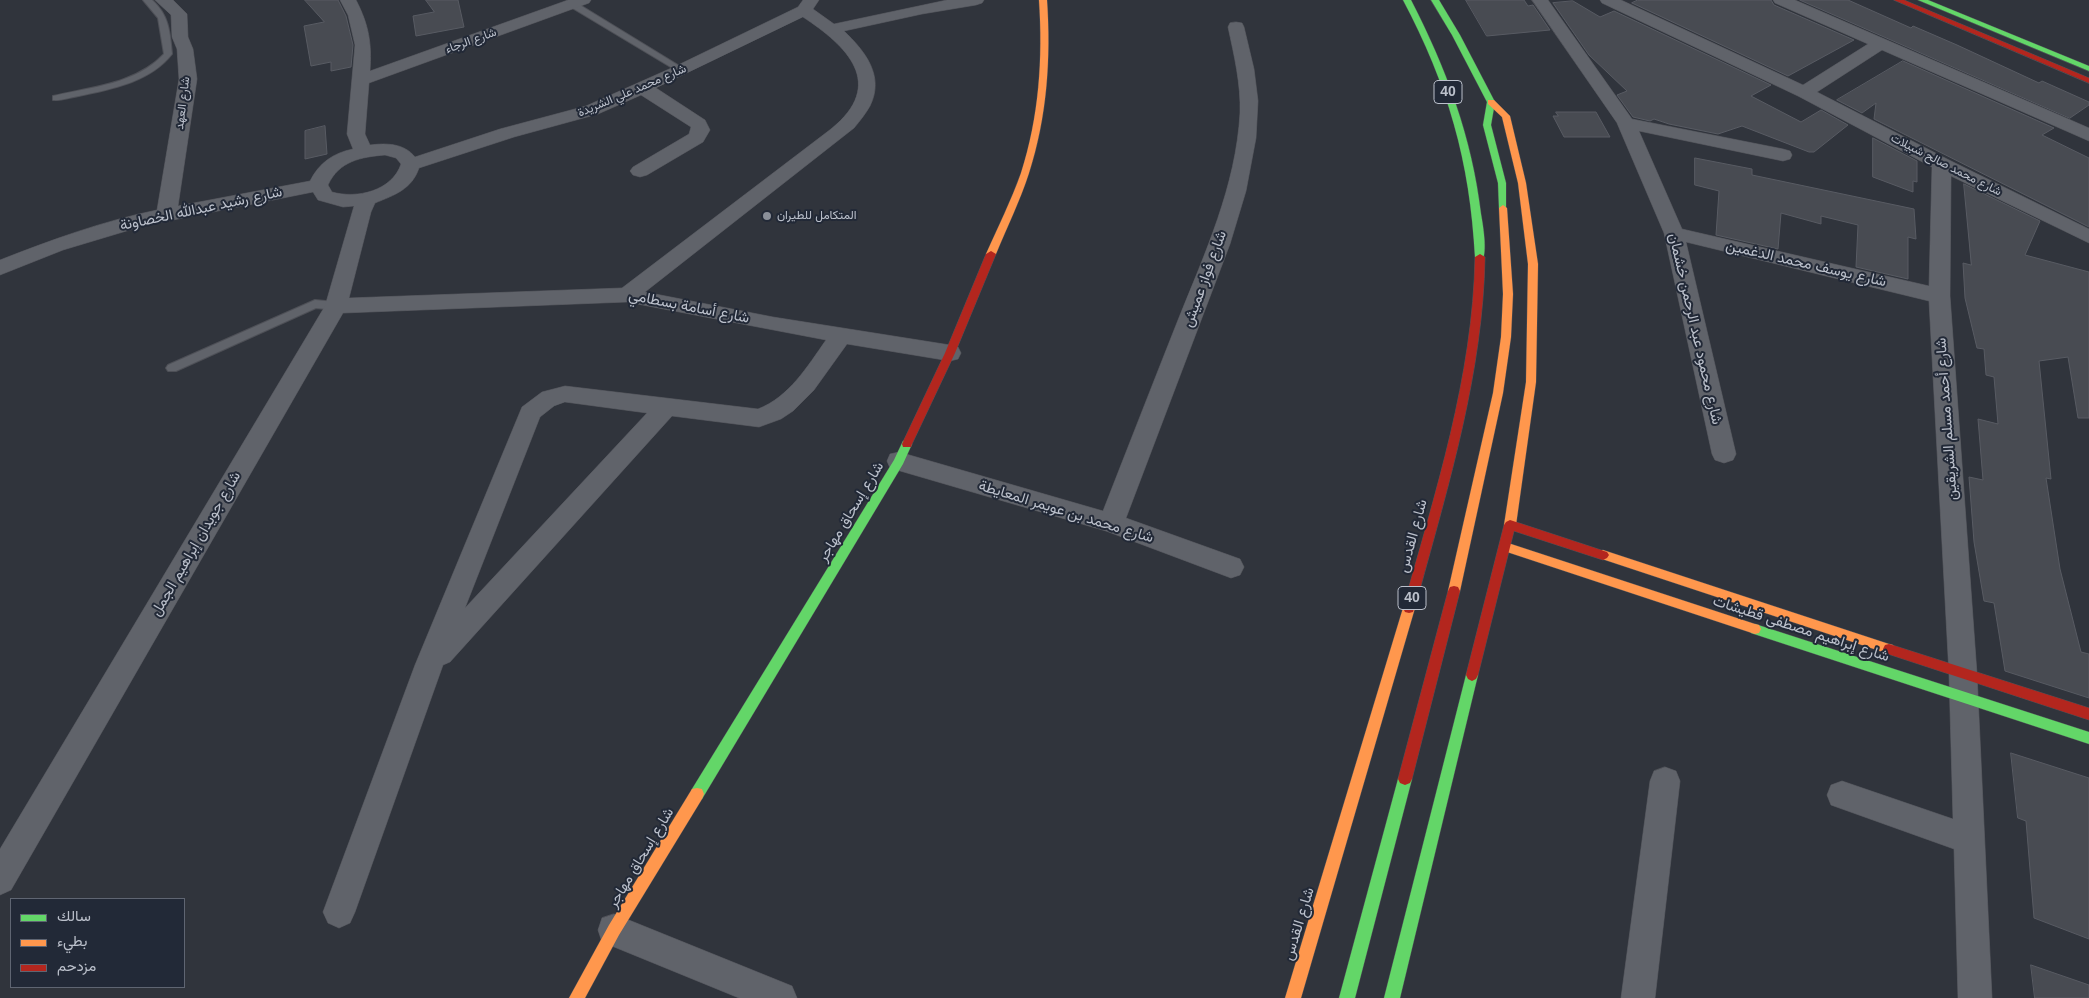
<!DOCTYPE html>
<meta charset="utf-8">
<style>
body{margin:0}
#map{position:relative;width:2089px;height:998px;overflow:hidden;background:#30343c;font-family:Helvetica,Vazirmatn,sans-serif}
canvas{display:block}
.legend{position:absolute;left:10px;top:898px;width:175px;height:90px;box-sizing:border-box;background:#222937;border:1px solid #5f6572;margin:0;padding:6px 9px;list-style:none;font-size:15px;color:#bbc0cb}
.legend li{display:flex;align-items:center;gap:10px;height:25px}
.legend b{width:25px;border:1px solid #5f6572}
</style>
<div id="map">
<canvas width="2089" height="998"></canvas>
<ul class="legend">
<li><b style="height:6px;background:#63d668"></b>سالك</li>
<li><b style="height:6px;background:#ff974d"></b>بطيء</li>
<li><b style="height:6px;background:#b3261e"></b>مزدحم</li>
</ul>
</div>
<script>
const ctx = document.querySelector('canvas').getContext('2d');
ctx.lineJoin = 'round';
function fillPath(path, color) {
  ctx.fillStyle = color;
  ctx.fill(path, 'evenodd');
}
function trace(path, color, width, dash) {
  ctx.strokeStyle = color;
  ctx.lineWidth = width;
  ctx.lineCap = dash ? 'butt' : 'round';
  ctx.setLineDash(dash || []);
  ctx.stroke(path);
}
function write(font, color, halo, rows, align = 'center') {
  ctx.font = font + ' Helvetica,Vazirmatn,sans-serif';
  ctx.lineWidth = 4;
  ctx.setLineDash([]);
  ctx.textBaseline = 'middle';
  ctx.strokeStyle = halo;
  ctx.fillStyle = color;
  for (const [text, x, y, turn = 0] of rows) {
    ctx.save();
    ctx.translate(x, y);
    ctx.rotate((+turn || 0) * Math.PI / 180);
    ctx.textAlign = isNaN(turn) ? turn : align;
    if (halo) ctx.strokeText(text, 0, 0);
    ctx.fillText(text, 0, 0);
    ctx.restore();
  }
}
const building = new Path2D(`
 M305 0H338L346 16 353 45 351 67 331 71V62L311 66 304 26 324 22Z
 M426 0H458L464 27 416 36 413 16 434 12Z
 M1466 0H1524L1528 6 1533 5 1550 30 1487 36Z
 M1638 0H1771L1774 5 1854 40 1788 76 1632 3Z
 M1800 0H1848L1911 28 1913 26 1957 45 2039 83 2042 81 2089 102V105L2070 118Z
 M1573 1 1600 17 1614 11 1771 85 1751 96 1801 122 1821 110 1848 125 1814 152H1809L1742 126 1718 134 1669 124 1654 119 1650 121 1633 117 1617 95 1627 91 1589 55 1553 3Z
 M1903 61 2054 128 2042 135 2089 158V227L1874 119 1876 103 1862 113 1837 100Z
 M1556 112H1596L1610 137H1564L1553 116H1558Z
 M325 126 327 154 305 159V131Z
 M1873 138 1917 161V182L1913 181V192L1873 177Z
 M1695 158 1752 169V175L1914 209 1916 239 1908 237V279L1856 267 1858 225 1821 216V224L1781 213 1778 249 1716 235 1719 191 1695 185Z
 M1964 184 2040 221 2025 255 2089 272V418H2078L2068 357 2039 361 2051 479 2046 478 2060 569 2081 652 2089 654V698L2005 671 1994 603 1984 601 1974 542 1969 477 1983 480 1978 419 1998 424 1994 377 1986 375 1984 349 1977 348 1965 298 1963 263 1971 265Z
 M2011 753 2089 778V939L2034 918 2026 821 2018 818Z
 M2031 965 2089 985V998H2035Z`);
const lane = new Path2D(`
 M143 0H152C169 15 170 32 172 54 150 82 112 89 79 96 71 97 61 101 53 100V96C91 87 136 84 164 54L158 18Z
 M569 2H575L686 70 679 72 569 6Z
 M315 300 336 302 341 306 336 310 316 308 176 371H168L166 368 168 365Z`);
const street = new Path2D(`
 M155 0H173L187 14 188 37 193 49 197 79 178 206 310 181C319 163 333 153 353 149L347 134 355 45 348 15 340 0H356C369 25 372 44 370 71L568 0H591L589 3 369 83 365 134 370 145C386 143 404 143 415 157L500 129 586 106 676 66 798 7 803 0H819L813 9 834 24 947 0H984L982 3 976 5 922 14 844 31C865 51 885 76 870 106 866 113 860 121 854 128L645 292 773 317 950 345 958 347 961 353 958 359 950 361 847 344 814 390 793 411 781 419 759 427 672 416 450 662 443 665 355 912 350 923 339 928 328 923 323 912 415 665 522 407 542 392 565 386 758 409C789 397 807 367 826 340L627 302 343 313 11 890 0 895V849L325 306 354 206 343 207 318 200 313 192 143 226 63 250 0 275V260C51 240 103 221 157 210L179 79 177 49 172 37 171 15ZM803 17C847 46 887 84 831 129L622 288 349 298 371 212 375 203C395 195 412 189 419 168L514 137 598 114 641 95 691 127 689 134 633 167 630 171 633 175 640 177 647 175 703 142 710 130 705 120 656 88ZM385 155 396 158 401 164C392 191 357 199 332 192L328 185C339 161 361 157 385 155ZM565 402 647 413 465 608 540 417 554 406Z
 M1532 0H1548L1632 119 1783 149 1790 151 1792 155 1790 159 1783 161 1639 131 1682 229 1929 286 1932 167 1798 96 1602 3 1600 0H1621L1803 85 1868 44 1775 3 1773 0H1795L2089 128V141L1882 50 1817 92 1949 160 2089 229V243L1951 176 1950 296 1977 674 1992 998H1958L1954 849 1831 805 1827 795 1831 785 1842 781 1953 819 1949 674 1929 301 1686 242 1736 454 1733 460 1724 463 1715 460 1712 454 1664 233 1617 123Z
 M1236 22 1242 23 1244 27 1254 69 1258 101 1256 138 1246 191 1230 244 1126 518 1240 559 1244 567 1240 575 1231 578 1106 531 890 468 887 461 890 454 899 452 1103 511C1128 447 1153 383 1178 320 1205 253 1236 186 1240 113 1241 84 1234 55 1228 27L1230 23Z
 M1665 767 1676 771 1680 781 1655 998H1621L1650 781 1654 771Z
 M614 914 792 986 797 998H739L602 942 598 930 602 918Z`);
const fast = new Path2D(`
 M1403 0H1411C1446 68 1472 137 1481 214 1483 225 1487 249 1483 259L1480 260 1475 257C1470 161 1448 85 1403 0Z
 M1431 0H1439L1460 35 1495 102 1491 125 1506 183V210L1503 211 1499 208 1498 183 1483 125 1487 102 1452 35Z
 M1918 0H1928L2089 66V71Z
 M907 440 912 444 903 464 702 799 697 800 692 799 690 794 692 789 894 460 903 441Z
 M1755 624 2089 732V744L1751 633 1749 629 1751 625Z
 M1472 669 1476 671 1478 675 1400 998H1384L1466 675 1468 671Z
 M1405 773 1410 775 1412 779 1355 998H1339L1398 779 1400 775Z`);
const slow = new Path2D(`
 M1039 0H1047C1051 59 1047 117 1029 173 1020 201 1007 227 996 254L991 257 986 254C998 227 1011 201 1021 173 1039 117 1043 59 1039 0Z
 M1488 100H1494L1510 116 1526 183 1538 264 1536 382 1516 525 1514 528H1506L1504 525 1526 382 1528 264 1518 183 1502 117 1488 104Z
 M1503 205 1507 208 1513 294 1511 337 1503 393 1460 591 1458 595 1454 596 1450 595 1448 591 1493 393 1501 337 1503 294 1499 208Z
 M1505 542 1755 624 1759 625 1761 629 1759 633 1755 634 1501 550 1499 547 1501 544Z
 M1603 550 1889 644 1893 645 1895 649 1893 653 1889 654 1599 558 1597 555 1599 552Z
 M1409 603 1413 604 1415 608 1301 998H1285L1403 608 1405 604Z
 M697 788 702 789 704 794 702 799 619 935 585 998H569L609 925 692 789Z`);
const jam = new Path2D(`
 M1894 0H1904L2089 78V83Z
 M991 251 996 254 955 353 912 444 911 447H903L902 444 945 353 986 254Z
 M1480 254 1485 257C1483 372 1449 483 1419 593L1413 612 1409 613 1405 612 1403 608C1435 493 1473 377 1475 257Z
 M1510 520 1607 552 1609 555 1607 558 1603 560 1514 531 1478 675 1476 679 1472 681 1468 679 1466 675 1504 525 1506 522Z
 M1454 586 1458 587 1460 591 1412 779 1410 783 1405 785 1400 783 1398 779 1448 591 1450 587Z
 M1889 644 2089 708V720L1885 653 1883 649 1885 645Z`);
const markers = [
 [767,216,5,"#8a8f99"]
];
const farStreetnames = [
 ["شارع الرجاء",471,41,-20],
 ["شارع محمد علي الشريدة",632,91,-23],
 ["شارع العهد",183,103,-83],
 ["شارع محمد صالح شبيلات",1946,165,27]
];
const farPoinames = [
 ["المتكامل للطيران",777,216]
];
const shields = [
 [1448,92,28],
 [1412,598,28]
];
const shieldNames = [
 ["40",1448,92],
 ["40",1412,598]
];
const streetNames = [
 ["شارع رشيد عبدالله الخصاونة",201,209,-12],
 ["شارع يوسف محمد الدغمين",1806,264,13],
 ["شارع فواز عميش",1205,279,-70],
 ["شارع أسامة بسطامي",689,307,11],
 ["شارع محمود عبد الرحمن خشمان",1695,329,77],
 ["شارع أحمد مسلم الشريقين",1947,419,-94],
 ["شارع إسحاق مهاجر",851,512,-59],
 ["شارع محمد بن عويمر المعايطة",1066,512,17],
 ["شارع القدس",1413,536,-75],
 ["شارع جويدان إبراهيم الجمل",196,544,-60],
 ["شارع إبراهيم مصطفى قطيشات",1801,629,18],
 ["شارع إسحاق مهاجر",641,858,-59],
 ["شارع القدس",1299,924,-73]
];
fillPath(building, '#484b52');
trace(building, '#585b63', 1);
trace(lane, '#4e5057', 2);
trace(street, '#4e5057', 1);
trace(fast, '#4e5057', 1);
trace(slow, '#4e5057', 1);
trace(jam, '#4e5057', 1);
fillPath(lane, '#60636a');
fillPath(street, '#60636a');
fillPath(fast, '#63d668');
fillPath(slow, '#ff974d');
fillPath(jam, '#b3261e');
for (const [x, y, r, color] of markers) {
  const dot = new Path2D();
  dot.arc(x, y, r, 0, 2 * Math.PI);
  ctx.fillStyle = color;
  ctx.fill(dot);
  trace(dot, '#222937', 2);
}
write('12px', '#bbc0cb', '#222937', farStreetnames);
write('12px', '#bbc0cb', '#222937', farPoinames, 'left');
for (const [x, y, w] of shields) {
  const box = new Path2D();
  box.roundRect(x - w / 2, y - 11.5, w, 23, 4);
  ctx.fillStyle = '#222937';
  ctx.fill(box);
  trace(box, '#bbc0cb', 1);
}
write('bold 14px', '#bbc0cb', null, shieldNames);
write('15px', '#bbc0cb', '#222937', streetNames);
</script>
